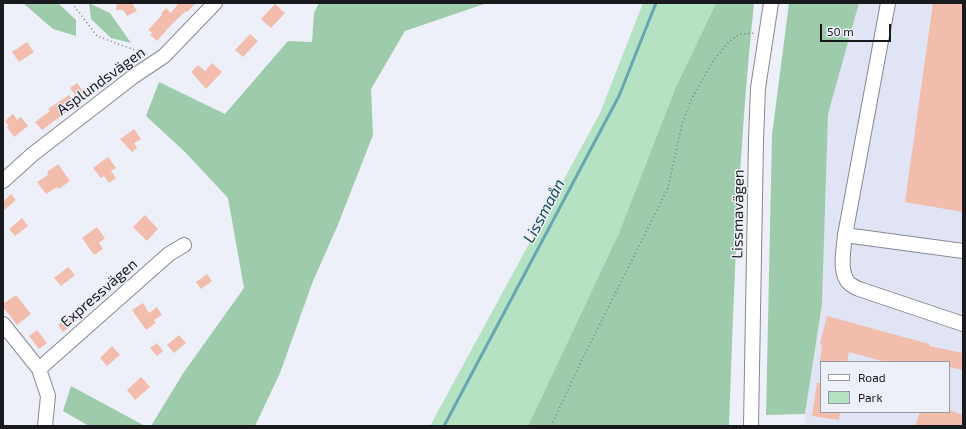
<!DOCTYPE html>
<meta charset="utf-8">
<style>
body{margin:0}
#map{position:relative;width:966px;height:429px;overflow:hidden;background:#eef0f9;font-family:"Exo 2",sans-serif}
canvas{display:block}
.frame{position:absolute;inset:0;border:4px solid #191a1d;pointer-events:none}
.legend{position:absolute;left:820px;top:361px;width:130px;height:52px;box-sizing:border-box;background:#eef0f9;border:1px solid #999aa1;margin:0;padding:5px 7px;list-style:none;font-size:12px;color:#191a1d}
.legend li{display:flex;align-items:center;gap:8px;height:20px}
.legend b{width:20px;border:1px solid #999aa1}
.scale{position:absolute;left:820px;top:24px;width:71px;height:18px;box-sizing:border-box;border:2px solid #191a1d;border-top:0;padding-left:5px;font-size:12px;line-height:14px;white-space:nowrap;color:#191a1d;-webkit-text-stroke:3px #eef0f9;paint-order:stroke}
</style>
<div id="map">
<canvas width="966" height="429"></canvas>
<div class="frame"></div>
<ul class="legend">
<li><b style="height:5px;background:#fff"></b>Road</li>
<li><b style="height:11px;background:#b5e2c2"></b>Park</li>
</ul>
<div class="scale">50 m</div>
</div>
<script>
const ctx = document.querySelector('canvas').getContext('2d');
ctx.lineJoin = 'round';
function fillPath(path, color) {
  ctx.fillStyle = color;
  ctx.fill(path, 'evenodd');
}
function trace(path, color, width, dash) {
  ctx.strokeStyle = color;
  ctx.lineWidth = width;
  ctx.lineCap = dash ? 'butt' : 'round';
  ctx.setLineDash(dash || []);
  ctx.stroke(path);
}
function write(font, color, halo, rows, align = 'center') {
  ctx.font = font + ' "Exo 2",sans-serif';
  ctx.lineWidth = 3;
  ctx.setLineDash([]);
  ctx.textBaseline = 'middle';
  ctx.strokeStyle = halo;
  ctx.fillStyle = color;
  for (const [text, x, y, turn = 0] of rows) {
    ctx.save();
    ctx.translate(x, y);
    ctx.rotate((+turn || 0) * Math.PI / 180);
    ctx.textAlign = isNaN(turn) ? turn : align;
    if (halo) ctx.strokeText(text, 0, 0);
    ctx.fillText(text, 0, 0);
    ctx.restore();
  }
}
const built = new Path2D(`
 M859 3H963V426H805V414L822 304 828 114ZM821 362H949V412H821Z`);
const green = new Path2D(`
 M643 3H716L675 89 619 233 528 426H430L600 113Z`);
const forest = new Path2D(`
 M23 3H58L76 20V36L53 29Z
 M89 3 110 13 131 43 111 38 91 19Z
 M319 3H487L405 31 371 89 373 135 337 227 313 281 280 373 255 426H151L184 372 244 288 228 198 185 152 146 116 159 82 225 114 288 41 312 42 314 13Z
 M716 3H754C739 144 734 285 729 426H528L619 233 675 89Z
 M789 3H859L828 114 822 304 805 414 766 415 772 135Z
 M71 386 145 426H89L63 411Z`);
const stream = new Path2D(`
 M444 426 619 96 656 3`);
const building = new Path2D(`
 M117 3H132L137 11 127 16 123 10H116Z
 M177 3H196L187 12 186 11 172 24 157 41 150 35 152 33 148 30 162 15 161 14 166 8 171 13 178 4Z
 M933 3H963V212L905 202Z
 M275 4 285 13 271 28 261 19Z
 M250 34 258 41 243 57 235 50Z
 M27 42 34 52 19 62 12 52Z
 M212 63 222 72 206 89 191 72 198 65 205 71Z
 M77 83 83 91 76 96 70 88Z
 M69 95 76 105 42 130 35 122 50 111 48 109Z
 M13 114 17 120 21 117 28 126 14 137 7 127 9 126 5 121Z
 M134 129 141 139 134 143 137 148 132 152 120 139Z
 M108 157 116 168 111 171 116 178 109 183 104 176 101 178 93 168Z
 M58 164 70 181 59 189 57 187 46 194 37 182 48 175 47 172Z
 M11 194 16 200 3 211V202Z
 M145 215 158 229 147 241 133 227Z
 M22 218 28 226 15 236 9 229Z
 M97 227 105 238 99 243 103 249 94 255 82 238Z
 M68 267 75 275 61 286 54 278Z
 M207 274 212 281 201 289 196 282Z
 M16 295 31 314 17 325 3 307V304Z
 M143 303 149 313 157 307 162 315 154 320 156 323 146 330 132 310Z
 M77 309 82 316 63 332 58 325Z
 M827 316 929 344V346L963 353 962 370 949 367V362H886L849 352 847 362H820L822 344 820 343Z
 M37 330 47 343 39 349 29 336Z
 M179 335 186 343 174 353 167 345Z
 M157 343 163 351 157 356 150 348Z
 M112 346 120 355 107 366 100 358Z
 M141 377 150 387 135 400 127 390Z
 M817 383H821V412H840L839 420 812 416Z
 M949 410 963 415V426H915L920 412H949Z`);
const path = new Path2D(`
 M72 3 97 36 140 52 147 53
 M551 426 581 362 668 188 682 124 691 100 713 61 728 43 739 34 756 33`);
const minor = new Path2D(`
 M888 3 845 235 963 251
 M3 181 33 154 134 76 164 56 215 3
 M845 235C844 248 838 274 850 284 853 286 856 288 859 289L963 324
 M3 324 39 369 48 396 45 426
 M39 369 169 254 184 245
 M751 426 756 140 758 88 771 3`);
const streetNames = [
 ["Asplundsvägen",101,81,-36],
 ["Lissmavägen",738,214,-89],
 ["Expressvägen",99,293,-41]
];
const waterNames = [
 ["Lissmaån",544,211,-62]
];
fillPath(built, '#e0e4f4');
fillPath(green, '#b5e2c2');
fillPath(forest, '#9dcbab');
trace(stream, '#68a7b2', 3);
fillPath(building, '#f3bdad');
trace(minor, '#878991', 16);
trace(path, '#7a7c81', 1.5, [1, 3]);
trace(minor, '#fff', 14);
write('15px', '#191a1d', '#eef0f9', streetNames);
write('italic 16px', '#164e57', '#eef0f9', waterNames);
</script>
